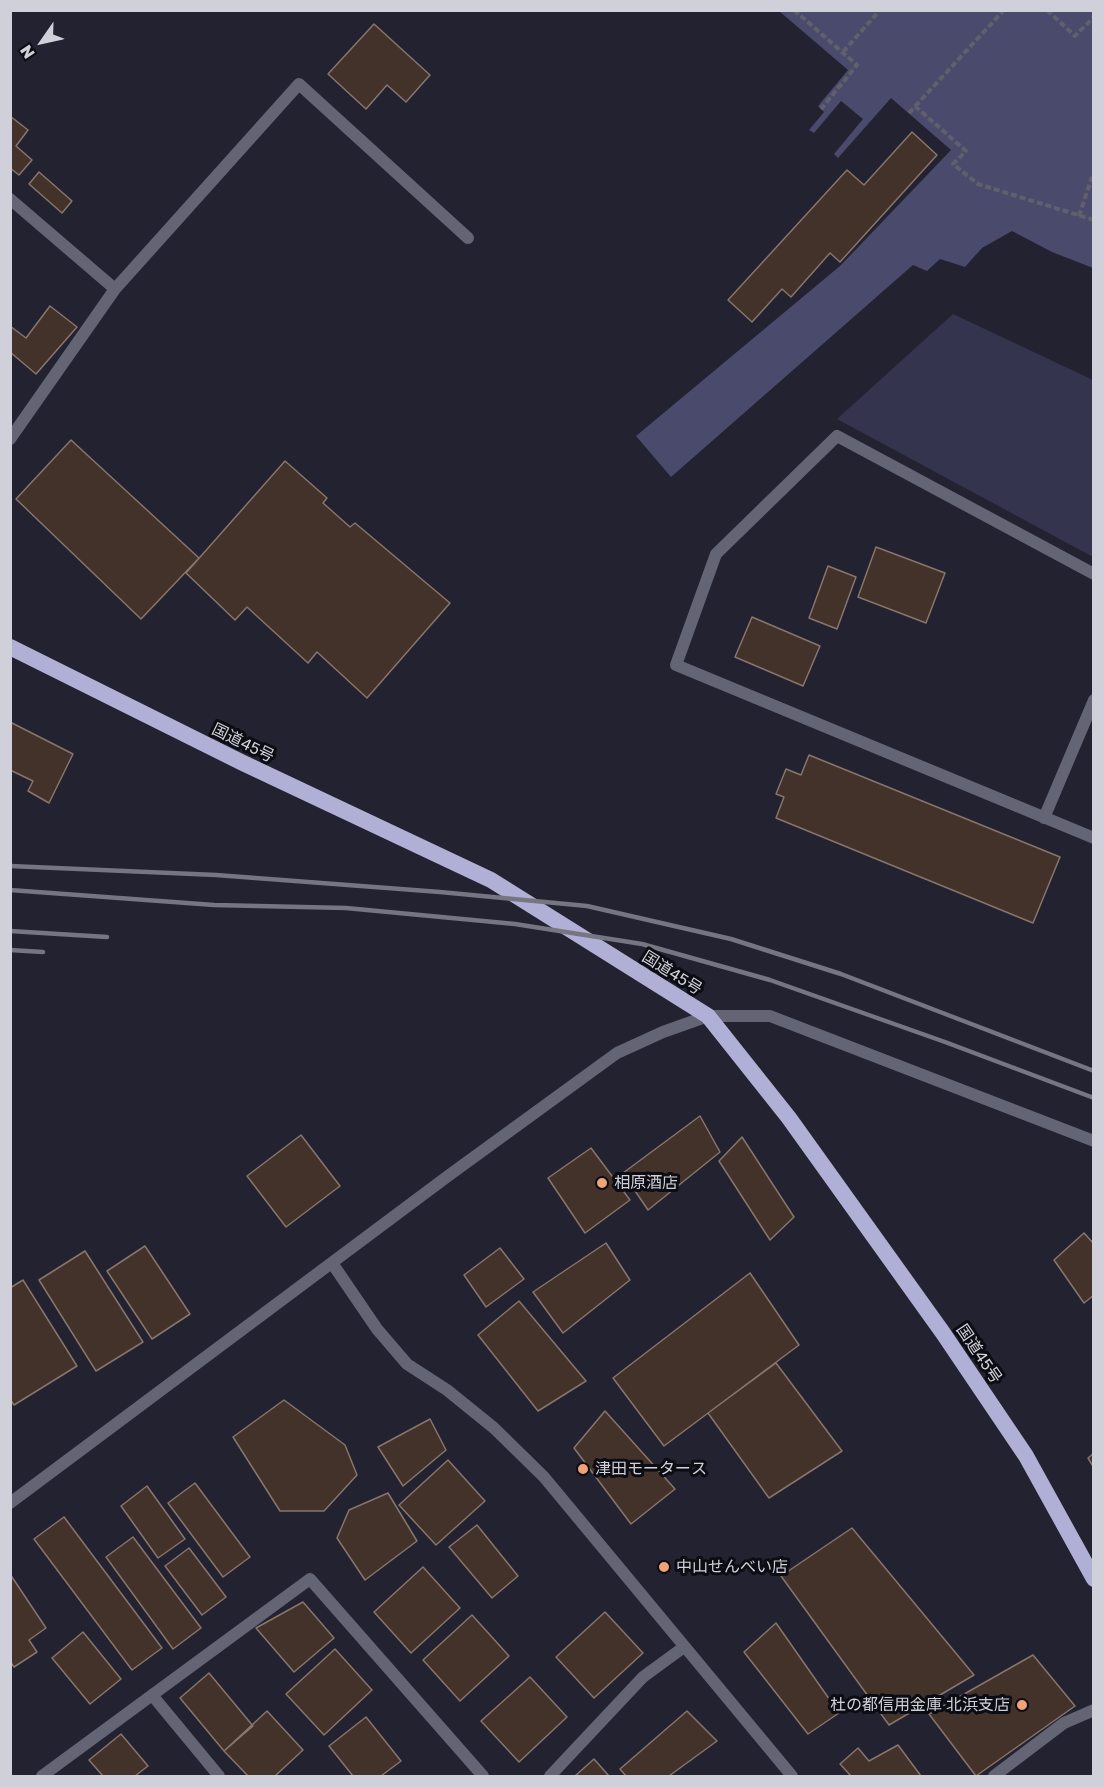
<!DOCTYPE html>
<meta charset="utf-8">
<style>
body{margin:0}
#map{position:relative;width:1104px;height:1787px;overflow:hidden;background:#222231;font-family:"Golos Text",sans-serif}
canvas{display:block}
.frame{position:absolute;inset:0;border:12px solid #d0d0da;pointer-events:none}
.north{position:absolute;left:12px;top:12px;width:60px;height:60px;-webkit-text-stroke:4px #0c0c13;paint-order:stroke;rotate:236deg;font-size:16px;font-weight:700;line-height:24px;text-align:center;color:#d0d0da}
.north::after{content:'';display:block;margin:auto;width:21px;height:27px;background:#d0d0da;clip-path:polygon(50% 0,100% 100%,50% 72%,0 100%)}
</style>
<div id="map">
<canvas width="1104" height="1787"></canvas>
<div class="frame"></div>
<div class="north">N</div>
</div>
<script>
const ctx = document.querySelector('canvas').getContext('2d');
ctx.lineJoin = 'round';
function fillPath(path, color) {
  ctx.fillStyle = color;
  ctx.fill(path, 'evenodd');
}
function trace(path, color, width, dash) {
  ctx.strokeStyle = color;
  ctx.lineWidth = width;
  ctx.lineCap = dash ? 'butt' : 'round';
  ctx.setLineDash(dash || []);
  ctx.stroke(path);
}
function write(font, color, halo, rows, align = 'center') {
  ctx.font = font + ' "Golos Text","Noto Sans JP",sans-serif';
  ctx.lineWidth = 6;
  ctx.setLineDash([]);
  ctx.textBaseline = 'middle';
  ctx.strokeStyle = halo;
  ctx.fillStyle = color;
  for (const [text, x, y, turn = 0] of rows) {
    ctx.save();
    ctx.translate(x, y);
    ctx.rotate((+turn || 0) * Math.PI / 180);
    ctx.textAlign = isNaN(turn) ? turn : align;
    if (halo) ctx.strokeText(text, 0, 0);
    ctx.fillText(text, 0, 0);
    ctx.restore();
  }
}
const green = new Path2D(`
 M953 314 1093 380V557L837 419Z`);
const water = new Path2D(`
 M779 11H1093V268L1052 252 1012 231 982 248 965 267 940 259 927 271 913 265 671 477 636 436 840 266 951 150 891 98 838 158 834 154 863 119 841 101 814 133 809 130 824 112 818 106 848 70Z`);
const building = new Path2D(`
 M374 24 430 75 406 102 387 85 366 109 328 74Z
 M10 116 28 130 16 146 32 160 19 175 10 168Z
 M912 132 937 155 840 262 830 253 791 297 782 289 752 322 728 300 847 170 864 185Z
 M39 172 72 201 62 213 29 184Z
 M50 306 77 327 36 374 10 352V326L26 338Z
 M71 440 199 558 141 619 16 499Z
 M285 461 327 498 323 503 350 527 355 523 450 603 367 698 317 652 308 663 247 607 235 620 186 573Z
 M876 547 945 573 926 623 858 597Z
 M828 566 856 577 837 629 809 618Z
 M752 617 820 646 803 686 735 657Z
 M10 722 73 754 49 803 28 791 33 781 10 770Z
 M809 755 1060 857 1033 923 776 818 784 797 776 794 786 769 801 775Z
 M700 1116 720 1152 648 1210 623 1173Z
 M301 1135 340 1186 286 1227 247 1176Z
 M742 1137 794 1217 770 1240 719 1161Z
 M591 1148 630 1200 585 1233 548 1178Z
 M1084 1233 1094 1244V1295L1084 1303 1054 1260Z
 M606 1243 630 1280 563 1333 533 1292Z
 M145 1246 190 1314 152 1339 107 1271Z
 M500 1248 524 1279 486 1307 464 1275Z
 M85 1251 143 1342 96 1371 39 1280Z
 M750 1273 799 1345 664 1446 613 1378Z
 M23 1280 77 1366 14 1405 10 1399V1288Z
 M519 1301 586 1381 538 1411 478 1335Z
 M776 1363 842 1451 769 1498 708 1413Z
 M284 1400 345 1445 357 1475 324 1511H280L233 1437Z
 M605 1411 675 1489 631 1524 574 1448Z
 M430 1419 446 1450 403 1486 378 1447Z
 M1094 1453V1468L1088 1458Z
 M448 1460 485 1501 436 1545 399 1505Z
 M195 1483 250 1557 223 1577 168 1503Z
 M147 1486 185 1539 158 1558 121 1506Z
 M388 1493 417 1541 365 1580 337 1538 349 1510Z
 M64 1517 162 1648 132 1670 34 1539Z
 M477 1525 518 1576 492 1598 449 1547Z
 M852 1528 974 1675 889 1725 781 1576Z
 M133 1537 201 1628 173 1649 106 1557Z
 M189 1548 226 1597 202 1615 165 1566Z
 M423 1567 460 1608 411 1653 374 1612Z
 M10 1574 46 1628 29 1640 37 1652 14 1667 10 1661Z
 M303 1602 334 1638 294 1672 256 1628Z
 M605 1612 643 1653 594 1698 556 1657Z
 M472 1615 509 1656 460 1701 423 1660Z
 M776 1623 839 1713 808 1734 744 1652Z
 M83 1632 121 1679 90 1704 52 1658Z
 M335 1649 372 1690 324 1735 286 1694Z
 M1033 1655 1075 1706 976 1776 929 1714Z
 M209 1673 253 1726 224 1751 180 1698Z
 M530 1677 567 1717 519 1762 481 1721Z
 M267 1711 303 1750 275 1776H248L224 1751Z
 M687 1711 717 1741 669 1776H626L620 1769Z
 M366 1717 401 1761 381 1776H353L329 1746Z
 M121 1734 148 1766 135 1776H103L89 1760Z
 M898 1745 921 1776H851L840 1764 858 1748 869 1761Z
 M594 1759 609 1776H575Z`);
const path = new Path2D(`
 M794 10 857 65 821 109
 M1047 10 1075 36 1094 17
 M843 52 880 10
 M915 106 966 151 953 164 978 184 1094 220
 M909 113 1004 10
 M1079 216 1092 177`);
const minor = new Path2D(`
 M10 199 115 289
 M10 439 115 289 299 84 468 238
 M1094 574 837 436 716 554 676 665 1094 838
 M1044 818 1094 700
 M152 1695 219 1776
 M42 1776 310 1579 483 1776
 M550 1776 643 1677 684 1647
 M994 1776 1064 1723 1094 1710`);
const tertiary = new Path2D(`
 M332 1263 377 1329 407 1364 447 1390 494 1428 544 1477 792 1776
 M10 1503 448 1176 617 1053 663 1032 708 1016H770L1094 1141`);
const trunk = new Path2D(`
 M10 647 243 763 491 880 708 1016 789 1118 943 1333 1026 1456 1094 1579`);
const rail = new Path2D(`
 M10 866 216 875 440 892 587 906 731 939 841 974 1094 1071
 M10 890 214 905 346 908 515 924 642 944 770 980 945 1042 1094 1098
 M10 931 107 937
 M10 950 43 952`);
const markers = [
 [602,1183,6,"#f0a278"],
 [583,1469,6,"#f0a278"],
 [664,1567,6,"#f0a278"],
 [1022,1705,6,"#f0a278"]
];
const streetNames = [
 ["国道45号",243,743,26],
 ["国道45号",672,973,32],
 ["国道45号",979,1354,56]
];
const poiNames = [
 ["相原酒店",614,1183],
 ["津田モータース",595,1469],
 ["中山せんべい店",676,1567],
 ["杜の都信用金庫 北浜支店",1010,1705,"right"]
];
fillPath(green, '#34344e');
fillPath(water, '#4a4a6d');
fillPath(building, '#42322a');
trace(building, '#88756c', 1.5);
trace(path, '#60606d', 4, [6, 3]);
trace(minor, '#636474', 12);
trace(tertiary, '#636474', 12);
trace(trunk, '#b0b0d6', 16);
trace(rail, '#767682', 4.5);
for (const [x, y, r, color] of markers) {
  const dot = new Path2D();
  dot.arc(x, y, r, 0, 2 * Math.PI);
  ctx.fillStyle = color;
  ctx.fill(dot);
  trace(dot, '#0c0c13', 2);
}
write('16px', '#d0d0da', '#0c0c13', streetNames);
write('16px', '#d0d0da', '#0c0c13', poiNames, 'left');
</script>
